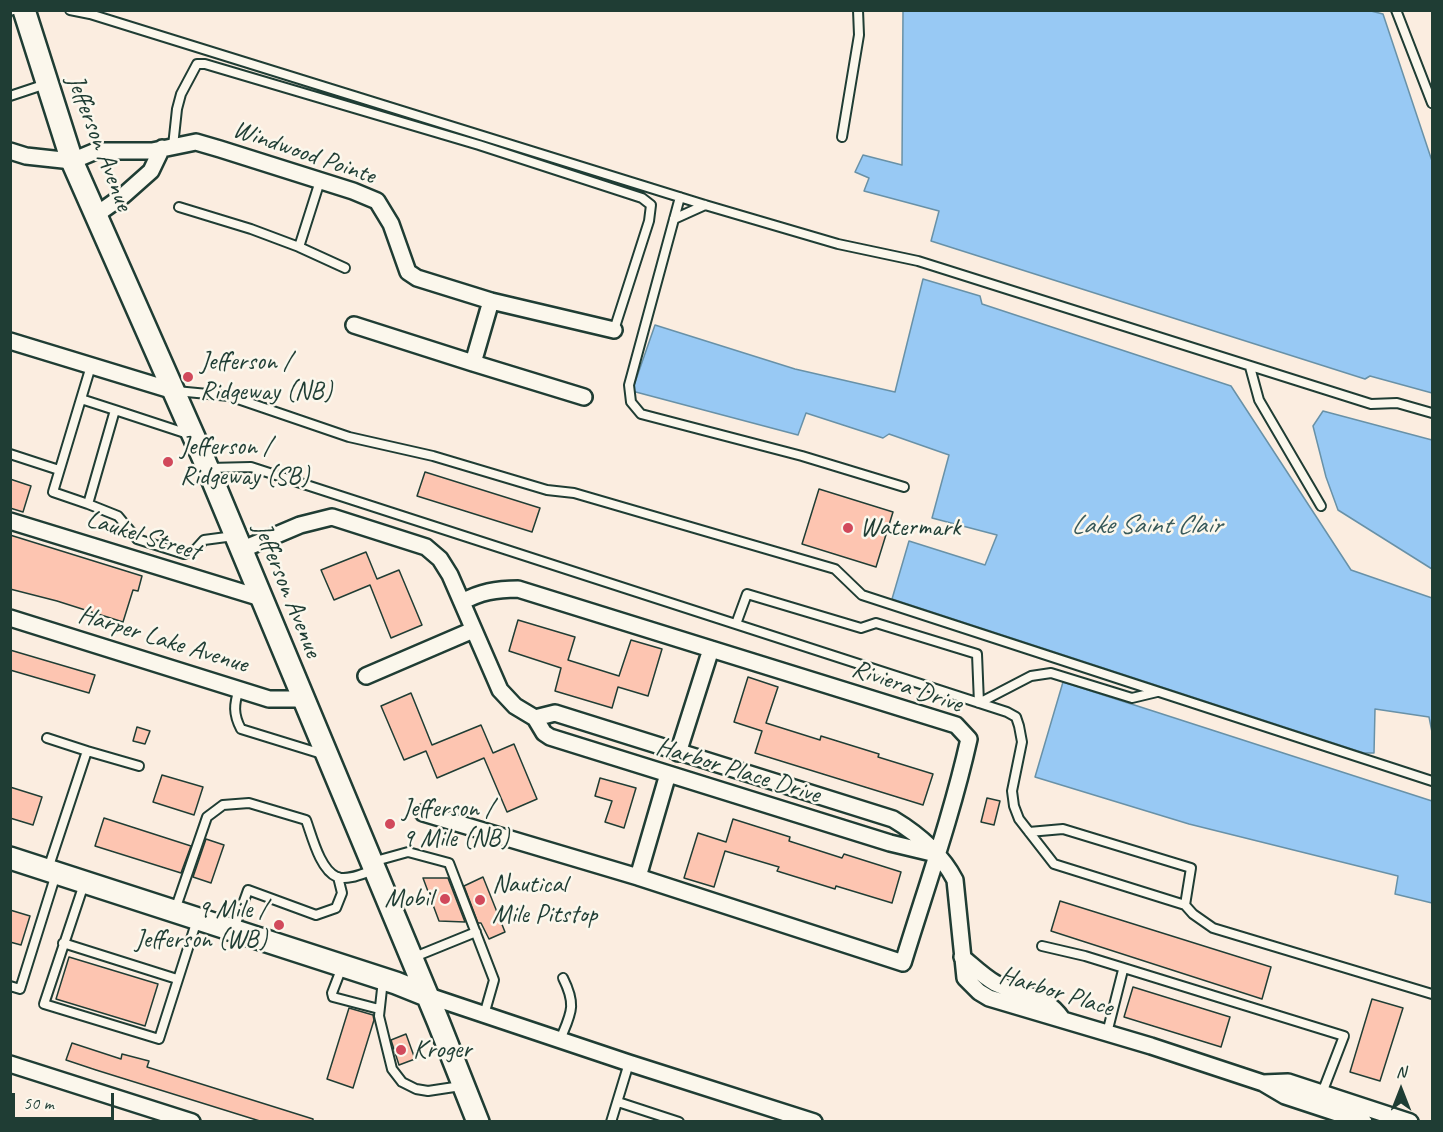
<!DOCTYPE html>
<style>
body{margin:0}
#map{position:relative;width:1443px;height:1132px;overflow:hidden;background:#fbede0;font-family:Caveat,sans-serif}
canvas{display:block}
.frame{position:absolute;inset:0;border:12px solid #1f3d34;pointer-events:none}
.north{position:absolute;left:1371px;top:1060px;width:60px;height:60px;-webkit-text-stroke:4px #fbf7ec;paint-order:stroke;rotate:0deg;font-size:16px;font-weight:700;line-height:24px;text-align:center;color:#1f3d34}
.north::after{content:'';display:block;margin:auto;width:21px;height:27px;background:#1f3d34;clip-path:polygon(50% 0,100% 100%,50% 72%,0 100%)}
.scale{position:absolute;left:12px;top:1093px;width:102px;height:27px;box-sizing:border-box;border:3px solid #1f3d34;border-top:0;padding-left:8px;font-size:18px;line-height:21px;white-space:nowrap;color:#1f3d34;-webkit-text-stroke:4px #fbf7ec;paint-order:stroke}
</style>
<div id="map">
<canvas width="1443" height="1132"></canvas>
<div class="frame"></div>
<div class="north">N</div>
<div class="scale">50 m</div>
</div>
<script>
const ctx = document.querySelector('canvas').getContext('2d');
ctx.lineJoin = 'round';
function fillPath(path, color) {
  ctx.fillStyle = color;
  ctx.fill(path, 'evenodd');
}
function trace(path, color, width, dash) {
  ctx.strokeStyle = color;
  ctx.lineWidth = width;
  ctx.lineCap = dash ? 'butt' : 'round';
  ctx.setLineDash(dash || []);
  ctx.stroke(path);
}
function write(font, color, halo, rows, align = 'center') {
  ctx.font = font + ' Caveat,sans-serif';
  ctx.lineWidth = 5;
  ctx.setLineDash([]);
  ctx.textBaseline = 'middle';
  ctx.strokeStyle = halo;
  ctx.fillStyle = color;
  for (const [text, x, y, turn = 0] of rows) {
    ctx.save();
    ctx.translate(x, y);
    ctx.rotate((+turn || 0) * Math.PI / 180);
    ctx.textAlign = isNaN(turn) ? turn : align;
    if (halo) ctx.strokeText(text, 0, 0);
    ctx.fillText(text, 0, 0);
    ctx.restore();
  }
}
const water = new Path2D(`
 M1371 11 1383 14 1432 161V393L1370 376 1365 379 931 241 939 211 864 191 869 178 855 172 863 155 902 165 903 11Z
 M923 279 980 296 982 304 1231 386 1351 570 1432 598V732L1429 717 1375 709 1374 753H1364L892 599 909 541 985 565 997 535 932 518 949 455 889 434 883 438 806 413 798 435 632 391 655 325 795 369 895 392Z
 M1323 411 1432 440V569L1338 510 1326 477 1313 426Z
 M1063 682 1432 801V903L1395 894 1398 876 1189 824 1035 777Z`);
const building = new Path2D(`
 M425 472 540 508 532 532 417 496Z
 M10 479 31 486 23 512 10 508Z
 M819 489 893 512 876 567 802 544Z
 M10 535 142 576 138 591 133 590 123 622 57 601 10 589Z
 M366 552 377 579 399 570 422 625 391 638 370 585 334 600 321 570Z
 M518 620 575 637 568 660 619 676 631 640 662 649 648 696 618 687 612 708 555 691 561 668 509 651Z
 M10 650 95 675 89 693 10 670Z
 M748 677 778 687 766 723 820 740 821 736 879 754 878 757 933 774 923 805 755 753 762 731 734 722Z
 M411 693 432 745 481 725 493 753 514 744 537 799 507 812 484 758 437 778 426 751 404 760 381 706Z
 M137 727 150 731 145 744 133 741Z
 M162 775 203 787 194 815 153 802Z
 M600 778 636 788 624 828 605 822 612 801 595 796Z
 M10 787 42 797 33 825 10 818Z
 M987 798 1000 801 994 825 981 822Z
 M104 818 191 846 181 873 95 846Z
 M733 819 790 837 789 841 842 858 844 854 901 872 892 903 836 886 835 889 777 871 779 867 725 851 714 887 684 878 698 833 726 842Z
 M206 839 224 845 211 883 193 877Z
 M483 877 505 932 489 939 481 923H478L464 886Z
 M423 878H448L465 922 439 921Z
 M1060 901 1271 967 1262 999 1051 931Z
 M10 910 30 916 21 945 10 942Z
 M69 957 158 984 145 1026 56 999Z
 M1133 987 1230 1017 1221 1047 1124 1017Z
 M1372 999 1403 1008 1380 1081 1350 1072Z
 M349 1008 373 1015 374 1020 353 1088 327 1079Z
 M406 1034 415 1059 399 1065 391 1040Z
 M72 1043 121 1059 122 1054 149 1061 147 1067 313 1119V1122H263L96 1070 66 1060Z`);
const service = new Path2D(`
 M70 10 90 14 705 205 838 244 918 261 1371 404 1397 403 1432 413
 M1396 10 1432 103
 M10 11 13 10
 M10 96 46 84
 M842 137 859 35 858 10
 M173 146 177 109 181 94 197 64H205L479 145 642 198 651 205 649 221 614 330
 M680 197 629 385 631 402 641 414 802 456 904 487
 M179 207 251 229 299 247 320 181
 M674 219 705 205
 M299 247 345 268
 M1250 367 1259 400 1321 506
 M176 391 229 396 349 437 433 456 547 490 574 493 835 569 862 595 1432 781
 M81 399 115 410 88 504 53 492Z
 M81 399 91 366
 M115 410 188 434
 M10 454 59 470
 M209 468 251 467 1007 712 1016 717 1019 726 1022 742 1012 791 1014 806 1019 819 1054 864 1185 905 1193 914 1213 928 1432 994
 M88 504 118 516 137 539 184 554 195 550 204 540 234 536
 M736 624 747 594 861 628 876 623 977 654 979 703 1031 676 1051 673 1132 698 1157 692
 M239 689C234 704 233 714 241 729L322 754
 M47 738 87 751 48 869
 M87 751 139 766
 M1029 832 1063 829 1191 868 1185 905
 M372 862 408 852 449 863 494 980 484 1015
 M84 884 44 1004 159 1039 197 920
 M175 910 207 817 223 805 249 803 306 820C312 836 320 870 337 877 348 881 364 873 374 870
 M234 929 248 890 316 915 336 908 342 893 338 877
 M63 943 177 979
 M1042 946 1085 956 1344 1036 1322 1093
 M412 958 476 932
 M342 967 332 993 333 997 379 1009
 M383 980 379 1016 392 1069 402 1082 416 1089 428 1091 461 1086
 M10 986 20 989 56 874
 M1107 1033 1123 970
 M560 1040C571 1013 577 1006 563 978
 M618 1102 679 1122
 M611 1122 629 1063`);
const minor = new Path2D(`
 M10 151 26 156 72 161 96 151H152L196 142 220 149 353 191 377 201 391 224 408 272 417 278 491 301 614 330
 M96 215 124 195 151 171 162 148
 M491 301 473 363 584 397
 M354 325 473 363
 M10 341 174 391
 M10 521 261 598
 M241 550 300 525 332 517 426 547 440 559 450 575 500 690 515 706 535 718 544 733 550 737 890 843 936 854
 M462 602C480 592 496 589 518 589L711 649
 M10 618 269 699H302
 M366 676 473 630
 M535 718 555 713 893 819C918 834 941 853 955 880L965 978 979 992 989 998 1151 1046 1263 1083 1285 1096 1364 1122
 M423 813 638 877 903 963C926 888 952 815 969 739L956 725 711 649 678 753
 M638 877 668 774
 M962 957C973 966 983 976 995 983 1022 996 1045 993 1063 1020
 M426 995 629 1063 814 1122
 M10 1064 192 1122
 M1263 1083 1288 1082 1410 1122`);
const secondary = new Path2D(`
 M24 10 72 161 205 462 438 1021 478 1122
 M10 858 396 983 426 995`);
const markers = [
 [188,377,6,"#d1495b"],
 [168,462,6,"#d1495b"],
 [848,528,6,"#d1495b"],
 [390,824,6,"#d1495b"],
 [445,899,6,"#d1495b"],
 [480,900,6,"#d1495b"],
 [279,925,6,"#d1495b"],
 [401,1050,6,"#d1495b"]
];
const streetNames = [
 ["Jefferson Avenue",99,143,69],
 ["Windwood Pointe",304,153,19],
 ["Laukel Street",143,536,17],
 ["Jefferson Avenue",287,590,68],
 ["Harper Lake Avenue",163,640,17],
 ["Riviera Drive",907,687,19],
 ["Harbor Place Drive",738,771,17],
 ["Harbor Place",1056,992,17]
];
const poiNames = [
 ["Jefferson /",200,362],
 ["Ridgeway (NB)",200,392],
 ["Jefferson /",180,447],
 ["Ridgeway (SB)",180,477],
 ["Watermark",860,528],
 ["Jefferson /",402,809],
 ["9 Mile (NB)",402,839],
 ["Nautical",492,885],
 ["Mile Pitstop",492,915],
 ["Mobil",433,899,"right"],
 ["9 Mile /",267,910,"right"],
 ["Jefferson (WB)",267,940,"right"],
 ["Kroger",413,1050]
];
const waterNames = [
 ["Lake Saint Clair",1146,526]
];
fillPath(water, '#98c9f4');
trace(water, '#6891a7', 1.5);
fillPath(building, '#fdc5b1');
trace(building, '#1f3d34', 1.5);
trace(service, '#1f3d34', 12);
trace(minor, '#1f3d34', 20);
trace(secondary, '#1f3d34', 26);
trace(service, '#fbf7ec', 8);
trace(minor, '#fbf7ec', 15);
trace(secondary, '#fbf7ec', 21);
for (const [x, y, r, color] of markers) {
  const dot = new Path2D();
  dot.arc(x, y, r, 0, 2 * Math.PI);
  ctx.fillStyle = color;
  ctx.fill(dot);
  trace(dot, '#fbf7ec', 2);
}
write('26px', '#1f3d34', '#fbf7ec', streetNames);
write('26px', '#1f3d34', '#fbf7ec', poiNames, 'left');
write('italic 27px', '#37595a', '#fbf7ec', waterNames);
</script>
